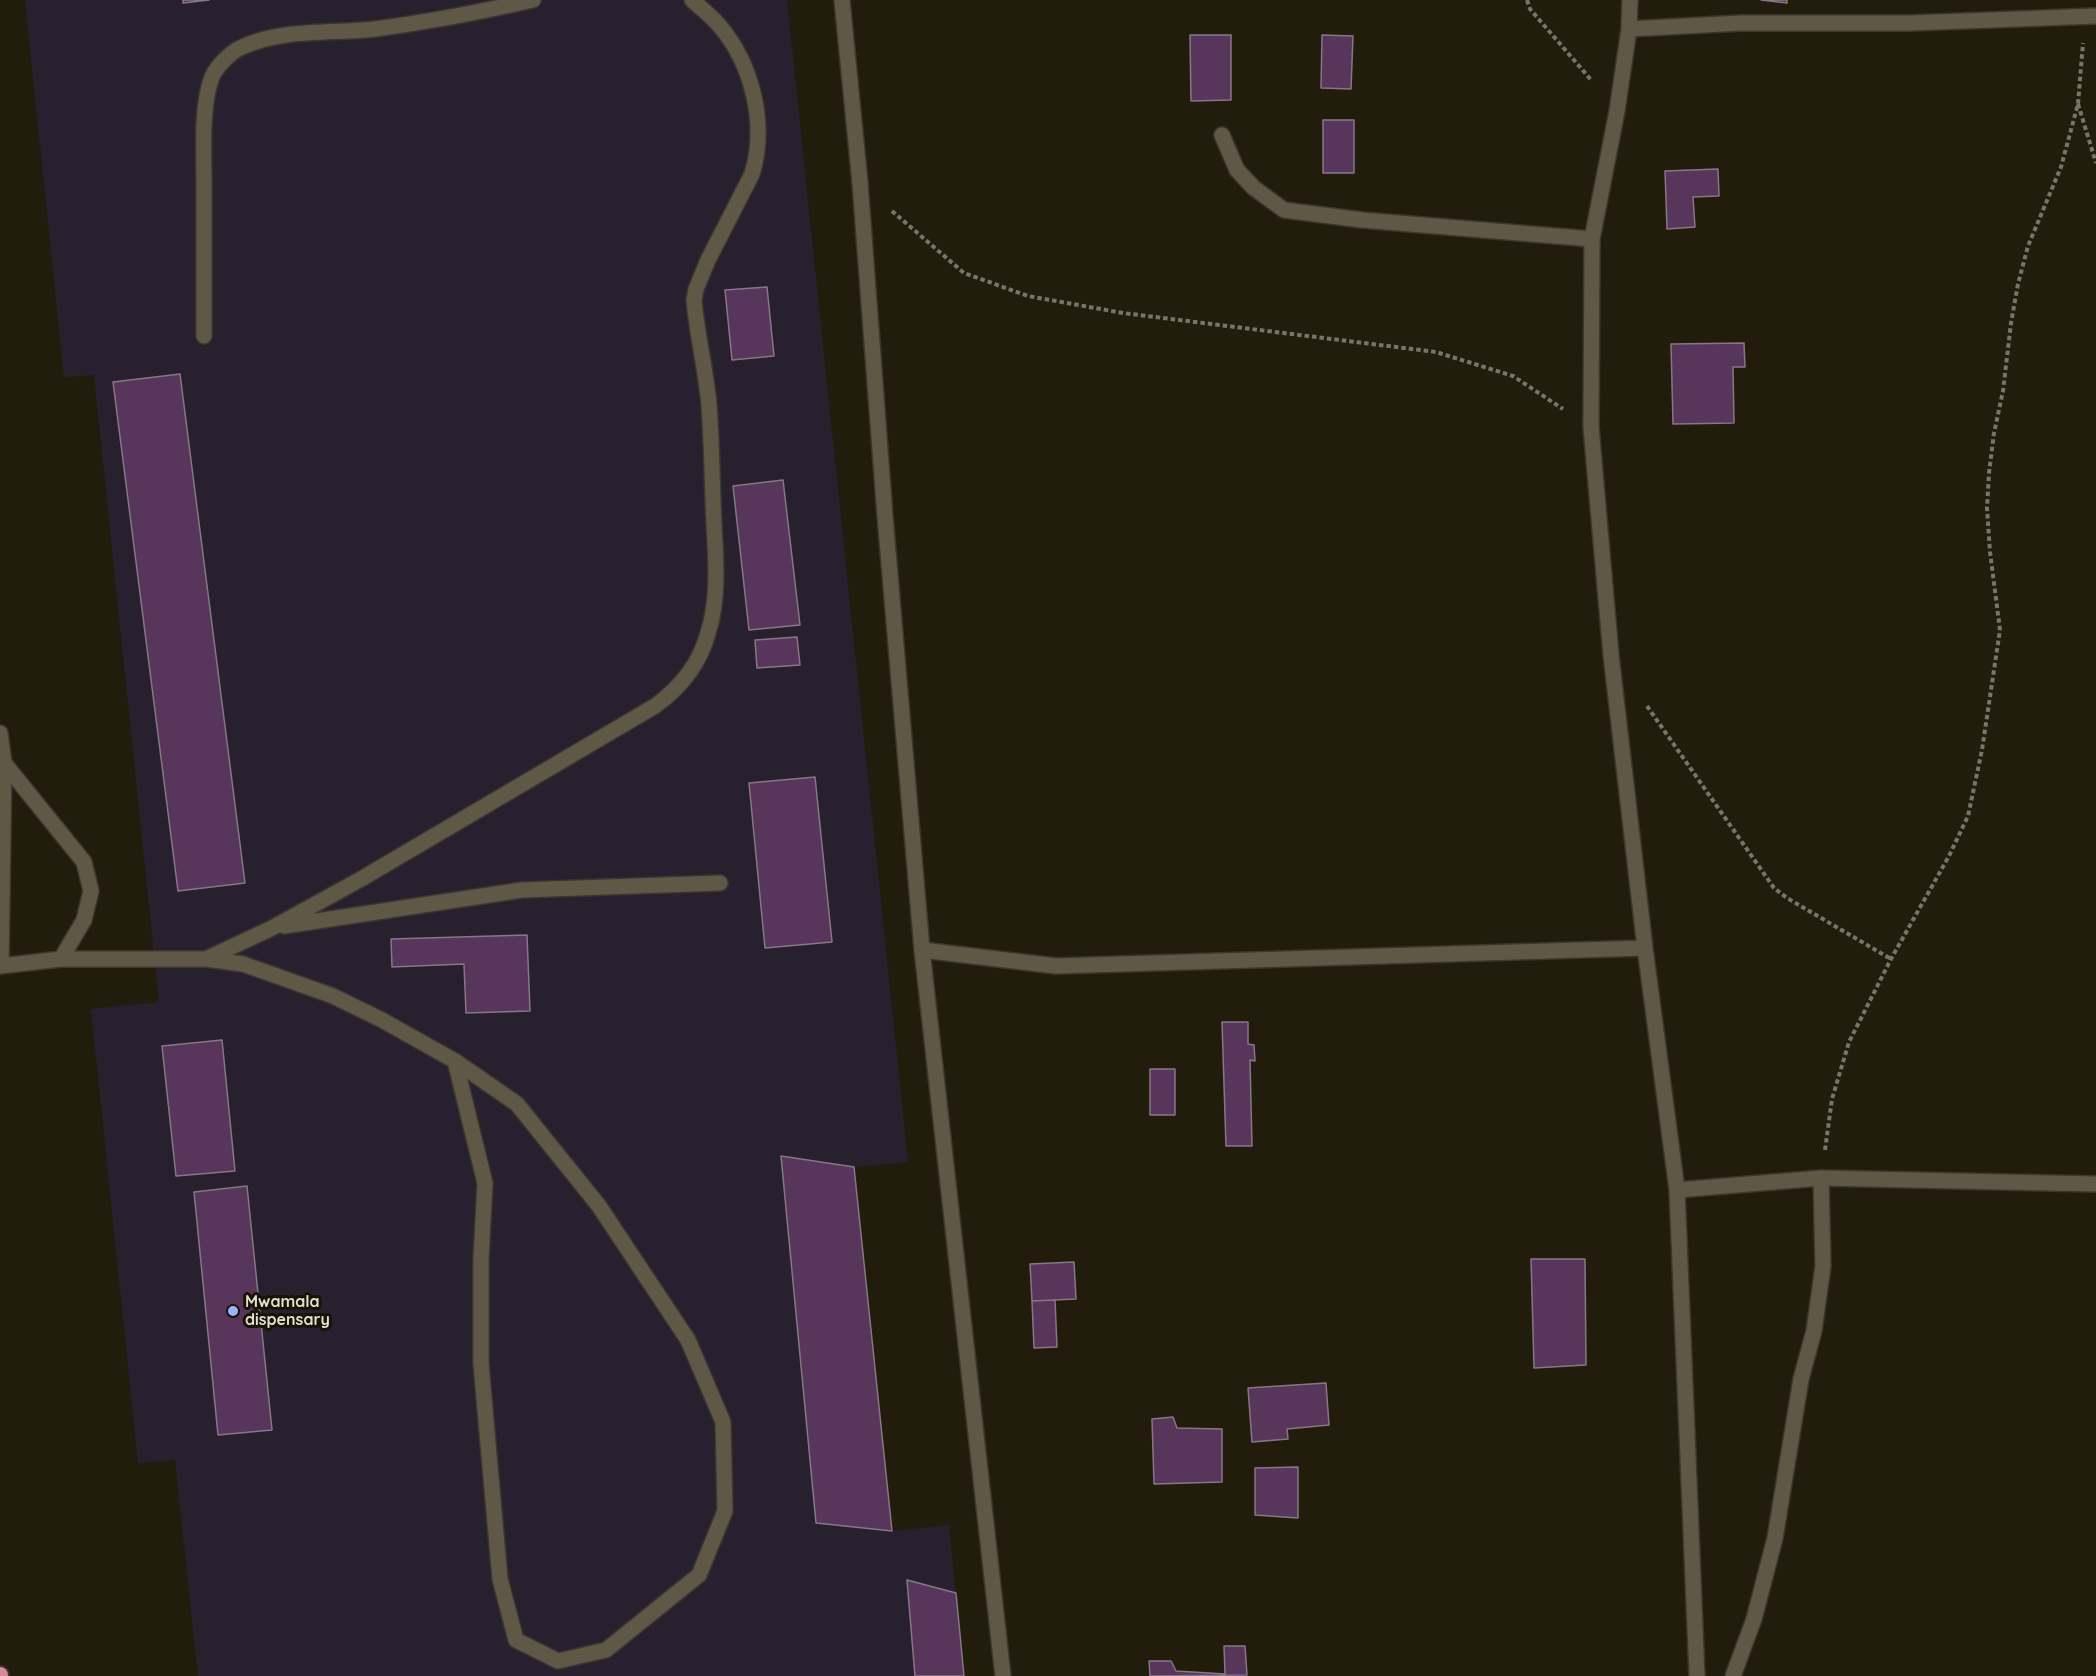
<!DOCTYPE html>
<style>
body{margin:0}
canvas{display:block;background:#221c0c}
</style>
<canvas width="2096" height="1676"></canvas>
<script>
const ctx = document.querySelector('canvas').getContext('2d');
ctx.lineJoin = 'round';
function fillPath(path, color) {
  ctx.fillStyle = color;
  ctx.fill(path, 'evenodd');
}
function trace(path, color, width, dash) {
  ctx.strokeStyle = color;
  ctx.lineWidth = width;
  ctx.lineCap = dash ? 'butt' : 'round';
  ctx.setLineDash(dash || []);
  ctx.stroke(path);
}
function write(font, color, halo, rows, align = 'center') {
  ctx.font = font + ' Quicksand,sans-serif';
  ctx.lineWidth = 6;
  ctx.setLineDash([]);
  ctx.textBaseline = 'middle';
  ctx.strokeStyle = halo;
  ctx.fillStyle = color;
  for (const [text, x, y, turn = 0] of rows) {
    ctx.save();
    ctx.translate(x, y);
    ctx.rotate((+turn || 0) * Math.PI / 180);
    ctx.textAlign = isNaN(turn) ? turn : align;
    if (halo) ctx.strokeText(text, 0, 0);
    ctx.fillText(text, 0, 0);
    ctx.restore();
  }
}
const industrial = new Path2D(`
 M25 0H787L908 1162 854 1167 892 1531 949 1525 964 1676H198L175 1460 138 1463 91 1009 159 1002 94 375 64 377Z`);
const building = new Path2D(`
 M183 0H209L183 3Z
 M1761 0H1787V3Z
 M1190 35H1231V100L1191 101Z
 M1322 35 1353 36 1351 89 1321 88Z
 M1323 120H1354V173H1323Z
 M1718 169 1719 196 1693 197 1695 227 1667 229 1665 171Z
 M767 287 774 356 732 360 725 290Z
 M1744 343 1745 367H1733L1734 423 1673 424 1671 344Z
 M180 374 245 883 178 891 113 382Z
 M783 480 800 625 749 630 733 486Z
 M797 637 800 665 757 668 755 640Z
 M815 777 832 942 765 948 749 783Z
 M527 935 530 1011 466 1013 464 964 392 967 391 939Z
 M1222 1022H1248V1044L1254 1045 1255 1061 1250 1060 1252 1146H1226Z
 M222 1040 235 1171 176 1176 162 1046Z
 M1150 1069H1175V1115H1150Z
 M781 1156 854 1167 892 1531 816 1523Z
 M247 1186 272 1430 218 1435 194 1192Z
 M1531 1259H1585L1586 1365 1534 1368Z
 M1074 1262 1076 1299 1032 1301 1030 1264Z
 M1055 1300 1057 1347 1034 1348 1032 1301Z
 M1326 1383 1329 1425 1287 1429 1288 1439 1252 1442 1248 1388Z
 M1173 1417 1177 1428 1222 1429V1482L1154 1484 1152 1419Z
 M1298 1467V1518L1255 1515V1468Z
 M907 1580 956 1593 964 1676H915Z
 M1224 1646H1245L1247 1675 1150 1676 1149 1661H1171L1176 1671 1225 1674Z`);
const path = new Path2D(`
 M1527 0 1530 9 1592 81
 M2078 104 2096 163
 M892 211 964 273 1028 296 1123 313 1436 352 1513 376 1563 409
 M1647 706 1774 888 1787 898 1891 959
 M1825 1150 1832 1099 1849 1042 1891 959 1949 856 1968 816 1982 750 2000 630 1990 552 1987 508 1989 473 1994 433 2003 391 2011 323 2018 284 2028 246 2061 167 2078 104 2083 43`);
const service = new Path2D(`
 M842 0 860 183 885 516 922 950 1003 1676
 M204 336C204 285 204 233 204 181 204 151 201 105 212 77 216 67 231 52 240 48 281 28 332 34 375 29 428 22 481 12 533 0
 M0 733 4 763 1 966
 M4 763 84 862 91 891 84 920 61 959
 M284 926 522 890 720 883
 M206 959 272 928 361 879 655 706C680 688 700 663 708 633 719 599 716 560 714 524 712 484 712 444 709 405 706 370 697 335 694 300L696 289 708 260 752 174C767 125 753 65 719 25 711 16 701 8 692 0
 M0 966 61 959H206L243 964 333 996 382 1020 455 1061 517 1104 599 1206 688 1340 723 1422 725 1511 699 1575 606 1650 558 1661 516 1640 500 1579 481 1364V1259L485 1183 455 1061
 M1677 1190 1821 1178 2096 1184
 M1733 1676 1754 1619 1775 1538 1801 1379 1814 1331 1823 1266 1821 1178`);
const minor = new Path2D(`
 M1630 0 1629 29 1617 111 1592 239 1591 427 1611 655 1645 948 1677 1190 1697 1676
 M1629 29 1741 23H1911L2096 16
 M1222 135 1237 170 1254 188 1284 210 1362 220 1592 239
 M922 950 1056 966 1645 948`);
const trunk = new Path2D(`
 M0 1675V1676`);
const markers = [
 [233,1311,6,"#9ab5fd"]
];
const poiNames = [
 ["Mwamala",245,1302],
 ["dispensary",245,1320]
];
fillPath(industrial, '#28202f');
fillPath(building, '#58365b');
trace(building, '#867786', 1.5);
trace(service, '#3b362f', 18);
trace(minor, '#3b362f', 18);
trace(trunk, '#3b362f', 20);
trace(path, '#7a7467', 4, [4.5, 3]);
trace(service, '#5f5846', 15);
trace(minor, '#5f5846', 15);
trace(trunk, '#d68a9a', 16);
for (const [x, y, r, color] of markers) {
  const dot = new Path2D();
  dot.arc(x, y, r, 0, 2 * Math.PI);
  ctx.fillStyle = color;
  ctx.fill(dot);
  trace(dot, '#191304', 2);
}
write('bold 16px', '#e3ded4', '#191304', poiNames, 'left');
</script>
